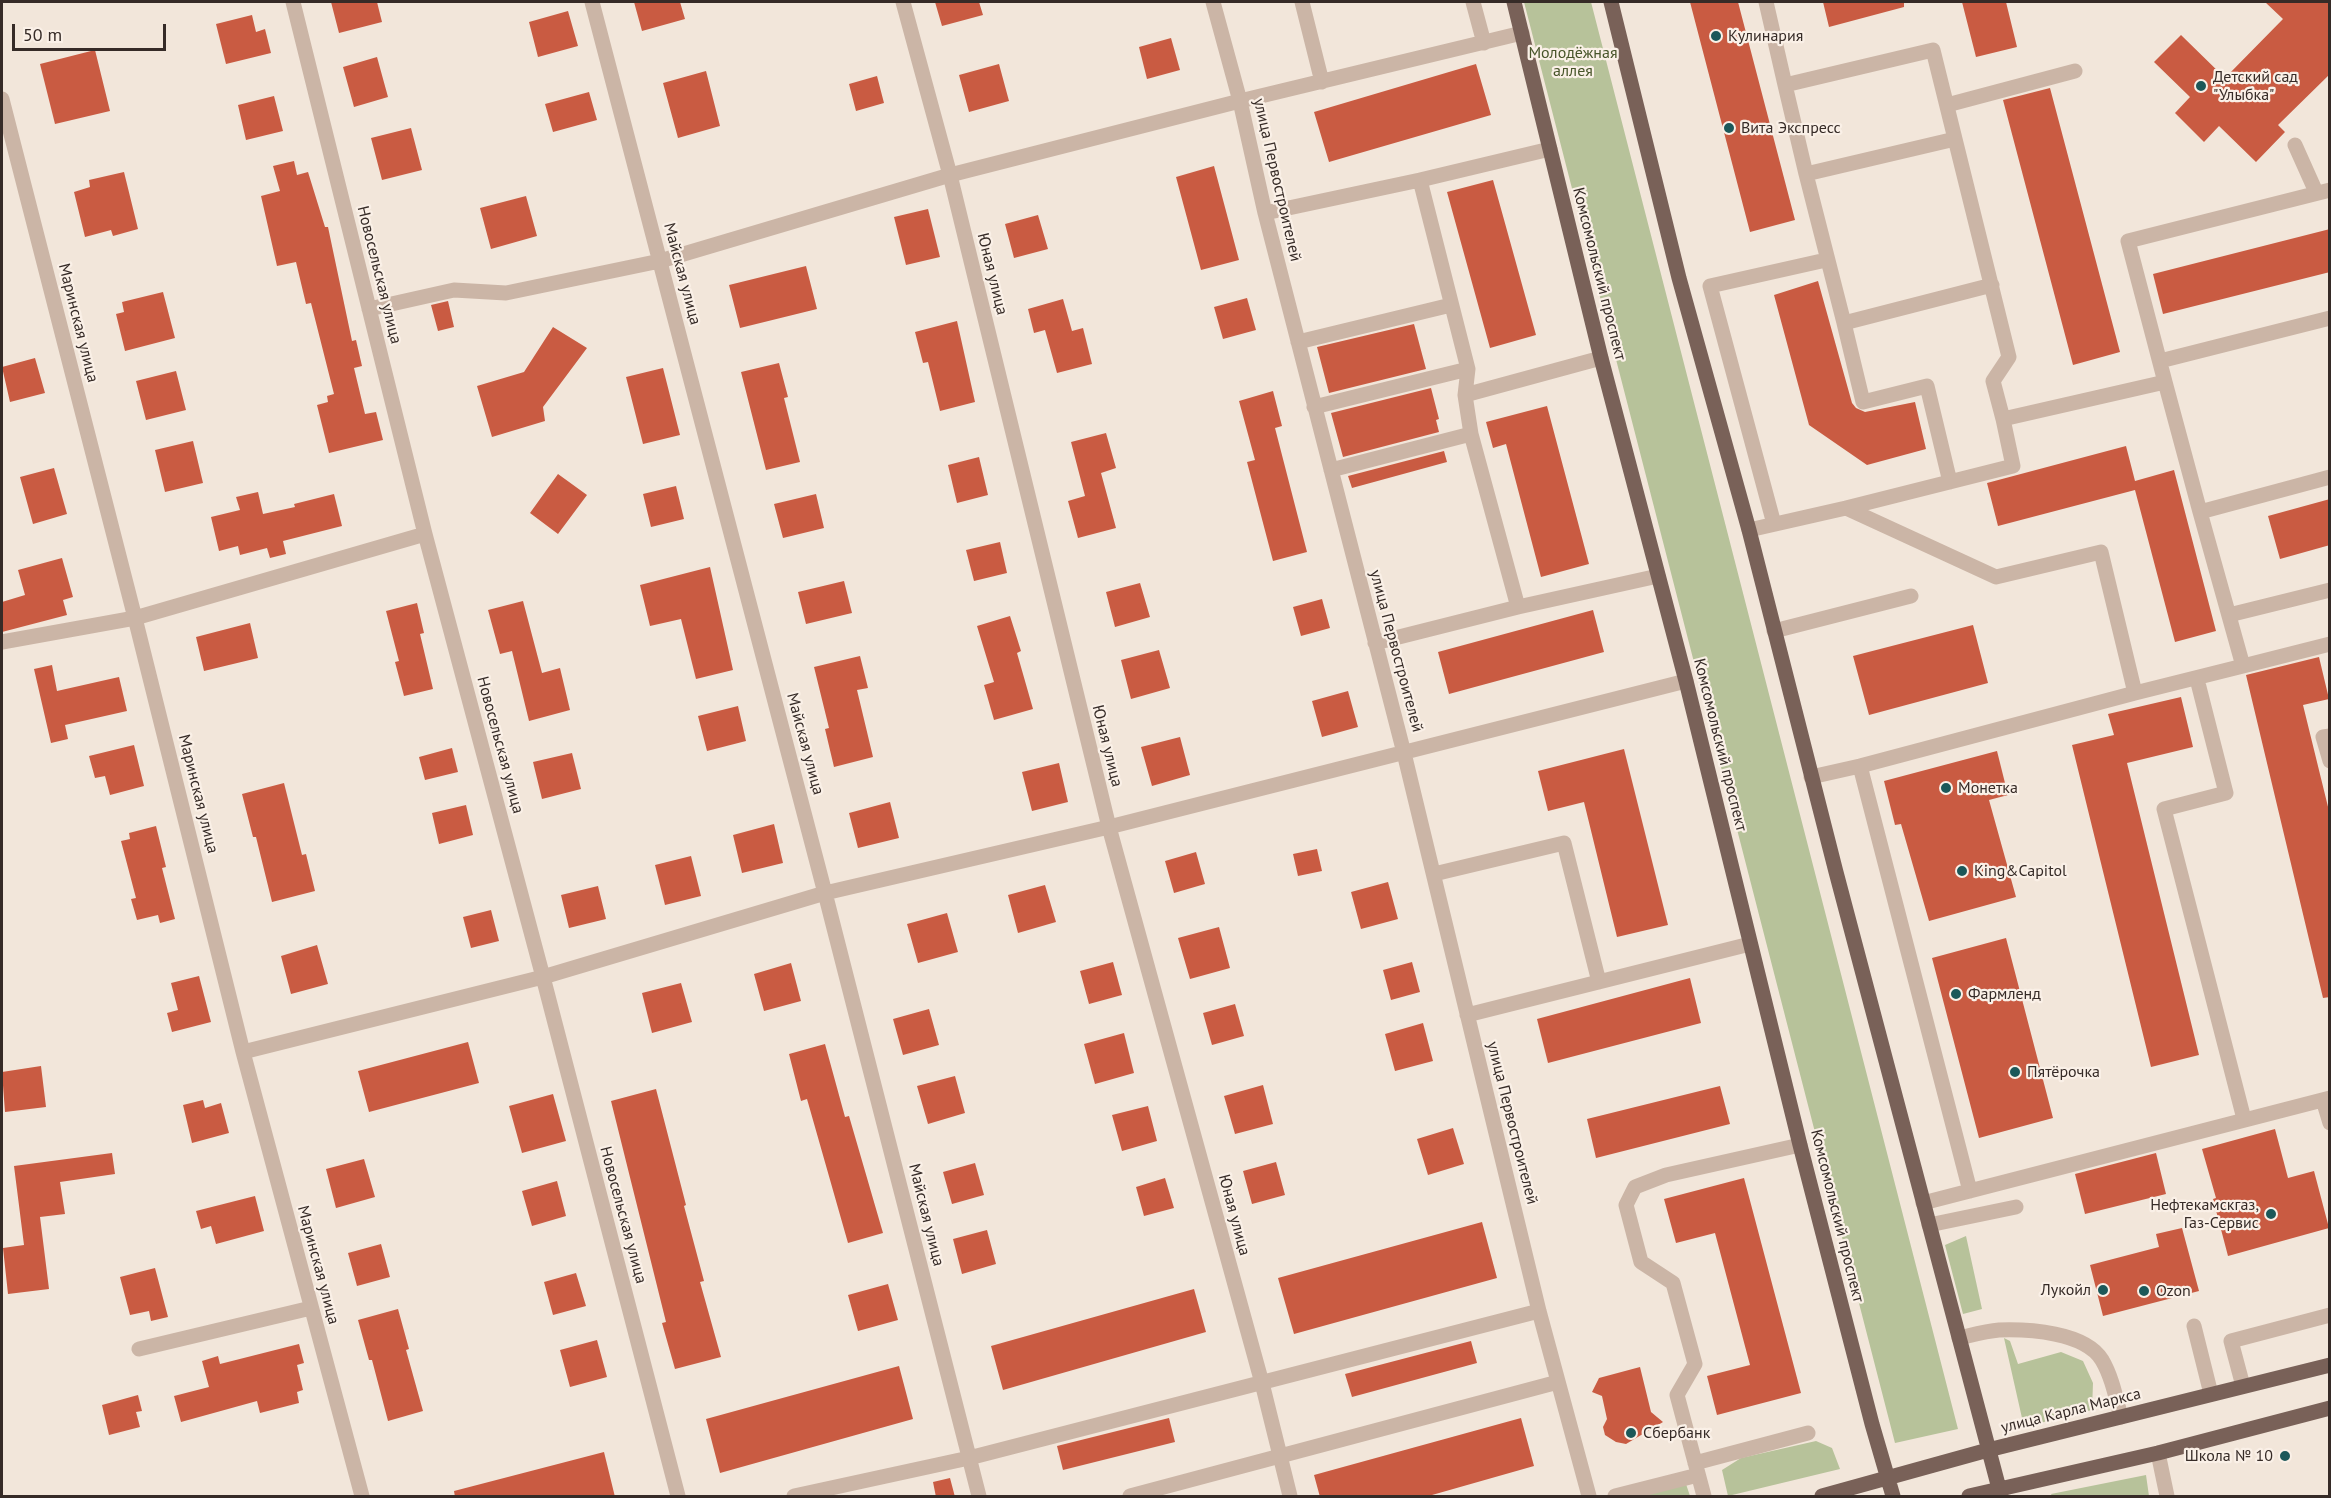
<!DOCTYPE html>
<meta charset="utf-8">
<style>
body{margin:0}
#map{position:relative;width:2331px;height:1498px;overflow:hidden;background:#f2e6da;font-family:"PT Sans",sans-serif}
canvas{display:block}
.frame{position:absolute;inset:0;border:3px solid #362b27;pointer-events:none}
.scale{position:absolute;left:12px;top:24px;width:154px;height:27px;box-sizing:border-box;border:3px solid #362b27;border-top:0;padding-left:8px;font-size:18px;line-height:21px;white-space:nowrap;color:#362b27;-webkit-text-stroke:4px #faf0e7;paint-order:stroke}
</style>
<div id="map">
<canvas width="2331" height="1498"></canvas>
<div class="frame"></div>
<div class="scale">50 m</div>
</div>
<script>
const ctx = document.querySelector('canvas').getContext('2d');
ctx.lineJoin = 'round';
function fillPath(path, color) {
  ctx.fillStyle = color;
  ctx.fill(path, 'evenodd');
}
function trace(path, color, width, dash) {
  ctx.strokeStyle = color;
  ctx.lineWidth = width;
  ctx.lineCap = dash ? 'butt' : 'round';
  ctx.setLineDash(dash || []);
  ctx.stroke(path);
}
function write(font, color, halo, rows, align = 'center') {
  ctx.font = font + ' "PT Sans",sans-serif';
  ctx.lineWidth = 4.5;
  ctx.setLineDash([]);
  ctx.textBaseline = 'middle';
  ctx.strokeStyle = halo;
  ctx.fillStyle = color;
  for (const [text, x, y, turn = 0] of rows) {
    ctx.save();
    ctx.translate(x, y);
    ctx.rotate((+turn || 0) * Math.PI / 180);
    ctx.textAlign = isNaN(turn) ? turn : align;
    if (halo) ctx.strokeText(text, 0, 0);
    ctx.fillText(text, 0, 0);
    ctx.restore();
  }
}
const green = new Path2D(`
 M1524 2H1591L1958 1429 1895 1443Z
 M1966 1236 1982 1309 1963 1314 1945 1245Z
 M2004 1338 2010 1341 2018 1364 2061 1352 2083 1361 2093 1383 2092 1410 2024 1427Z
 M1816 1441 1832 1448 1840 1469 1728 1496 1722 1470 1741 1458Z
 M2146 1475 2149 1496H2052L2051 1494Z
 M1685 1481 1690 1496H1612Z`);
const building = new Path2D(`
 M331 2H377L382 22 339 33Z
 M634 2H680L685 19 642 31Z
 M935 2H979L983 15 942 26Z
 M1690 2H1738L1795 220 1750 232Z
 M1823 2H1904V7L1829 27Z
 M1962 2H2006L2017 47 1976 57Z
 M2265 2H2330V74L2278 125 2285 132 2256 162 2219 126 2204 142 2175 113 2190 97 2154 62 2181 35 2225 78 2283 19Z
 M568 11 578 46 538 57 529 22Z
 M252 15 256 32 265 29 271 53 226 64 216 24Z
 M1171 38 1180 70 1147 79 1139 47Z
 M95 50 110 111 55 124 40 64Z
 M377 57 388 97 354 107 343 67Z
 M999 64 1009 101 969 112 959 75Z
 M1476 64 1491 115 1329 162 1314 112Z
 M706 71 720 126 678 138 663 83Z
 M877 76 884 103 856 111 849 84Z
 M2050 88 2120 352 2073 365 2003 100Z
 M589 92 597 120 553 132 545 104Z
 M274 96 283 131 246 140 238 105Z
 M411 128 422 170 382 180 371 138Z
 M294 161 297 175 308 172 325 227H328L352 341 356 340 362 366 354 368 365 414 376 412 383 440 329 453 317 405 328 402 327 396 334 394 311 303 306 304 296 262 277 266 261 196 280 191 273 166Z
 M1214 166 1239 260 1201 270 1176 177Z
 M124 172 138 229 113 236 111 230 85 237 74 192 90 187 89 180Z
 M1493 180 1536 335 1490 348 1447 192Z
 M526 196 537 236 491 249 480 208Z
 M928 209 940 257 906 265 894 217Z
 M1038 215 1048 249 1014 258 1005 224Z
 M2330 229V272L2163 314 2153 274Z
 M806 266 817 309 740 328 729 285Z
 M1818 281 1852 403 1856 408 1865 412 1915 402 1926 449 1867 465 1809 425 1774 295Z
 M163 292 175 338 125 351 116 314 124 312 122 302Z
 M1247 298 1256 330 1223 339 1214 307Z
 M1063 299 1072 331 1083 328 1092 364 1057 373 1045 330 1034 333 1028 309Z
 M448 301 454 327 438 331 431 305Z
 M957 321 975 402 940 411 928 362 923 363 915 332Z
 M1414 324 1426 369 1329 393 1317 347Z
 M553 327 587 348 543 407 545 421 492 437 477 386 524 372Z
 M35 358 45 393 10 402 2 367Z
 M779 363 788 397 784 398 800 462 766 470 741 372Z
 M663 368 680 435 643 444 626 377Z
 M176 371 186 410 146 420 136 381Z
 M1431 388 1439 419 1436 420 1439 432 1343 457 1331 413Z
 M1273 391 1282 426 1275 428 1307 552 1273 561 1247 462 1255 460 1239 401Z
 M1547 406 1589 564 1541 577 1506 444 1493 448 1486 422Z
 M1106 433 1116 468 1101 473 1116 528 1078 538 1068 501 1085 496 1071 442Z
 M193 441 203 483 165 492 155 450Z
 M2126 446 2135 481 2174 470 2216 631 2175 642 2135 490 1998 526 1987 483Z
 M1444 451 1447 462 1352 488 1348 476Z
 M979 457 988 495 957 503 948 465Z
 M54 468 67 514 33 524 20 477Z
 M558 474 587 495 558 534 530 513Z
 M676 486 684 519 651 527 643 494Z
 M258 492 263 514 295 507 294 504 334 494 342 526 283 541 286 554 270 558 267 548 240 555 238 546 219 551 211 517 240 510 236 497Z
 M816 494 824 528 783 538 774 504Z
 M2330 499V545L2280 559 2268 516Z
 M1000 542 1007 573 974 581 966 550Z
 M62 558 73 597 63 600 67 615 2 632V602L25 595 18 570Z
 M710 567 733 670 696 679 681 619 650 626 640 585Z
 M844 581 852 613 806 624 798 592Z
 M1140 583 1150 617 1115 627 1106 592Z
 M1322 599 1330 628 1301 636 1293 607Z
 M523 601 542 673 560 668 570 710 529 721 512 651 500 654 488 610Z
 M417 603 424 633 420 634 433 689 404 696 395 662 399 661 386 611Z
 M1593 610 1604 652 1449 694 1438 652Z
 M1010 616 1021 651 1017 653 1033 709 994 720 984 685 994 682 977 626Z
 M250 623 258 658 204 671 196 637Z
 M1973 625 1988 683 1869 715 1853 656Z
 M1159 650 1170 688 1131 699 1121 660Z
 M860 656 868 688 857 690 873 757 834 767 825 729 829 728 814 667Z
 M2319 657 2329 699 2303 705 2330 815V997L2323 998 2246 675Z
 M52 665 57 691 119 677 127 711 65 725 68 739 51 743 34 669Z
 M1348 691 1358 727 1322 737 1312 701Z
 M2181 697 2193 747 2127 763 2199 1055 2151 1067 2072 745 2114 735 2108 714Z
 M738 706 746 741 707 751 698 716Z
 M1180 737 1190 775 1152 786 1141 747Z
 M134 745 144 786 110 795 105 776 95 778 89 756Z
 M452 748 458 772 425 780 419 757Z
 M1624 749 1668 925 1617 937 1584 802 1548 811 1538 771Z
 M1997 751 2008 795 1989 800 2016 897 1929 921 1901 824 1895 825 1884 781Z
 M572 753 581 789 542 799 533 762Z
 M1059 763 1068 802 1032 811 1022 772Z
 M284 783 302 855 306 854 315 891 272 902 256 837H253L242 794Z
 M890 802 899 838 858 848 849 813Z
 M466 805 473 835 439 844 432 813Z
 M774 824 783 863 742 873 733 835Z
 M156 826 166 867 162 868 175 919 160 923 158 915 137 920 131 899 136 898 121 841 130 839 129 833Z
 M1317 849 1322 871 1298 876 1293 854Z
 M1196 852 1205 884 1174 893 1165 861Z
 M691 856 701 896 665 905 655 865Z
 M1388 882 1398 919 1361 929 1351 892Z
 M1045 885 1056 922 1018 933 1008 895Z
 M598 886 606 919 569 928 561 895Z
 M491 910 499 941 471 948 463 917Z
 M947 913 958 952 918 963 907 924Z
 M1219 927 1230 968 1190 979 1178 938Z
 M2006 938 2053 1118 1979 1138 1932 958Z
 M317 945 328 984 291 994 281 956Z
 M1113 962 1122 995 1089 1004 1080 971Z
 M1412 962 1420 992 1391 1000 1383 970Z
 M791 963 801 1001 764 1011 754 974Z
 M199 976 211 1022 172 1032 167 1013 178 1010 171 983Z
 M1690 978 1701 1023 1548 1063 1537 1019Z
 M681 983 692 1022 652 1033 642 993Z
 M1235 1004 1244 1036 1212 1045 1203 1013Z
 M929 1009 939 1045 903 1055 893 1019Z
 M1423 1023 1433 1061 1395 1071 1385 1034Z
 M1124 1033 1134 1073 1095 1084 1084 1044Z
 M468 1042 479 1083 369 1112 358 1071Z
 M825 1044 845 1117 849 1116 883 1233 848 1243 807 1099 801 1101 789 1054Z
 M41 1066 46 1107 5 1112 2 1072Z
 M955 1076 965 1113 928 1124 917 1086Z
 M1263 1085 1273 1124 1235 1134 1224 1096Z
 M1720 1086 1730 1124 1596 1158 1587 1119Z
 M656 1089 686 1205 684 1206 704 1281 700 1282 721 1357 675 1369 662 1323 666 1322 611 1101Z
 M553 1094 566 1141 522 1153 509 1106Z
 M203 1100 205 1108 221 1103 229 1133 192 1143 183 1105Z
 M1148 1106 1157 1141 1122 1151 1112 1115Z
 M1453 1128 1464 1164 1428 1175 1417 1139Z
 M2275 1129 2288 1178 2314 1171 2329 1228 2228 1256 2213 1199 2216 1198 2202 1149Z
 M112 1153 115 1174 60 1182 65 1214 40 1217 49 1289 8 1294 3 1248 24 1245 14 1166Z
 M2156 1153 2166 1194 2085 1214 2075 1174Z
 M364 1159 375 1197 336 1208 326 1169Z
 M1276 1162 1285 1195 1252 1204 1243 1171Z
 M975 1163 984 1195 952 1204 943 1172Z
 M1165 1178 1174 1208 1144 1216 1136 1187Z
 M1744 1178 1801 1393 1717 1415 1707 1376 1750 1365 1715 1233 1676 1243 1664 1199Z
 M557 1181 566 1216 532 1226 522 1191Z
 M255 1196 264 1231 216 1244 211 1226 201 1229 196 1211Z
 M1482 1222 1497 1278 1294 1334 1278 1278Z
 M2182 1228 2199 1291 2103 1316 2090 1265 2159 1247 2156 1234Z
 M987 1230 996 1264 962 1274 953 1239Z
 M381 1244 390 1277 357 1286 348 1253Z
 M155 1268 168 1317 151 1321 149 1311 130 1315 120 1277Z
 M576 1273 586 1306 553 1315 544 1282Z
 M888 1284 898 1320 858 1331 848 1295Z
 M1194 1289 1206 1332 1003 1390 991 1346Z
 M398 1309 409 1349 406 1350 423 1411 388 1421 372 1360H369L358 1320Z
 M597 1340 607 1377 570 1387 560 1350Z
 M1471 1341 1477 1363 1352 1397 1345 1374Z
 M299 1344 304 1363 297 1365 303 1390 297 1392 299 1403 260 1413 257 1401 181 1422 174 1396 209 1387 202 1361 218 1356 220 1364Z
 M899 1366 913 1419 720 1473 706 1419Z
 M1640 1367 1651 1412 1663 1422 1626 1444 1616 1442 1605 1435 1603 1427 1607 1419 1602 1396 1592 1392 1599 1378Z
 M138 1395 142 1411 136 1412 140 1427 109 1435 102 1405Z
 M1169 1418 1175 1442 1063 1470 1057 1446Z
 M1521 1418 1534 1466 1425 1497H1320L1314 1475Z
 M604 1452 615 1497H455L454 1491Z
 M950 1478 955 1497H936L933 1482Z`);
const minor = new Path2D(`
 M293 2 425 534 543 977 678 1496
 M592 2 825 893 979 1496
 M903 2 950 175 1109 827 1262 1383 1290 1496
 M1213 2 1240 101 1265 213 1404 753 1539 1311 1589 1496
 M1302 2 1322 82
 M1473 2 1484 43
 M1766 2 1785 85
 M2 99 135 618 243 1052 362 1496
 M1947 105 2075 71
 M1955 139 1806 174 1844 323 1992 285
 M2295 145 2316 192
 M1806 174 1785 85 1933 50 2009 357 1993 381 2003 419 2165 382 2200 512
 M1420 180 1550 149
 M1265 213 1420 180 1468 369 1465 395 1471 434 1518 607
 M369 309 454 290 506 293 660 261 950 175 1240 101 1522 33
 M1844 323 1863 402 1927 386 1950 482
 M1298 342 1451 305
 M2160 361 2330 318
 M2165 382 2128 241 2330 190
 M1465 395 1601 358
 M1314 407 1468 369
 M1331 470 1471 434
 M1846 508 2013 466 2003 419
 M1774 524 1710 286 1826 260
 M1749 530 1846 508 1996 577 2101 552 2135 693 2243 666 2200 512 2330 477
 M2229 615 2330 590
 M1774 631 1911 596
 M2 642 135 618 425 534
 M1375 643 1518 607 1658 576
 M2243 666 2330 644
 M2197 679 2226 793 2164 809 2244 1119
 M2330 736 2323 737 2330 761
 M1860 766 1970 1191
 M1811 777 1860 766 2135 693
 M1434 874 1564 843 1599 982
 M1467 1015 1750 944
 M243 1052 543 977 825 893 1109 827 1686 681
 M2323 1100 2330 1123
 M1923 1203 2330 1098
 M1929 1225 2016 1207
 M2194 1326 2211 1394
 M1959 1338C1972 1335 1986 1331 1999 1330 2028 1329 2085 1332 2102 1360 2112 1377 2116 1398 2121 1417
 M139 1349 311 1308
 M2243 1386 2231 1341 2330 1315
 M2158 1453 2167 1496
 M1695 1463 1808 1433
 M794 1496 969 1458 1539 1311
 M1130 1496 1558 1382
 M1615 1496 1698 1475
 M1704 1496 1677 1395 1695 1364 1673 1283 1641 1262 1626 1205 1635 1187 1666 1175 1800 1145`);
const major = new Path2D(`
 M1514 2 1601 358 1686 681 1800 1145 1872 1424 1893 1496
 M1611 2 1679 278 1749 530 1836 872 2001 1496
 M1822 1496 1988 1450 2330 1365
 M1969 1496 2158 1453 2330 1408`);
const markers = [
 [1716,36,6,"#1c5859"],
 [2201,86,6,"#1c5859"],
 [1729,128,6,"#1c5859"],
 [1946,788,6,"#1c5859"],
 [1962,871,6,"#1c5859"],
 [1956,994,6,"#1c5859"],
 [2015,1072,6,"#1c5859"],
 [2271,1214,6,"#1c5859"],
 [2103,1290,6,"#1c5859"],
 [2144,1291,6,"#1c5859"],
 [1631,1433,6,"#1c5859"],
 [2285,1456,6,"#1c5859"]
];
const poiNames = [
 ["Кулинария",1728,36],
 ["Детский сад",2213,77],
 ["\"Улыбка\"",2213,95],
 ["Вита Экспресс",1741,128],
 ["Монетка",1958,788],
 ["King&Capitol",1974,871],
 ["Фармленд",1968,994],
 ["Пятёрочка",2027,1072],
 ["Нефтекамскгаз,",2259,1205,"right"],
 ["Газ-Сервис",2259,1223,"right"],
 ["Лукойл",2091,1290,"right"],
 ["Ozon",2156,1291],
 ["Сбербанк",1643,1433],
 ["Школа № 10",2273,1456,"right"]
];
const parkNames = [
 ["Молодёжная",1573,53],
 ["аллея",1573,71]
];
const streetNames = [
 ["улица Первостроителей",1277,180,77],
 ["Майская улица",682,274,75],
 ["Юная улица",992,274,76],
 ["Комсомольский проспект",1599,274,76],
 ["Новосельская улица",379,275,76],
 ["Маринская улица",78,323,76],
 ["улица Первостроителей",1396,651,75],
 ["Майская улица",805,744,75],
 ["Новосельская улица",500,745,75],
 ["Комсомольский проспект",1720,745,76],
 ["Юная улица",1107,746,76],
 ["Маринская улица",198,794,76],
 ["улица Первостроителей",1512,1123,76],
 ["Новосельская улица",623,1215,75],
 ["Майская улица",926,1215,76],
 ["Юная улица",1234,1215,75],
 ["Комсомольский проспект",1837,1216,76],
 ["Маринская улица",318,1265,75],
 ["улица Карла Маркса",2071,1411,-14]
];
fillPath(green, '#b7c29a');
fillPath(building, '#c95b42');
trace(minor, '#cbb5a6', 15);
trace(major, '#796158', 15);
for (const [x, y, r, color] of markers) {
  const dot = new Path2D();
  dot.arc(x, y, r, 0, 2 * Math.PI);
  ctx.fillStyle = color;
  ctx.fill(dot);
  trace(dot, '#faf0e7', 2);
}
write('16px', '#362b27', '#faf0e7', poiNames, 'left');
write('16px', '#48552a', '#faf0e7', parkNames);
write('16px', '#362b27', '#faf0e7', streetNames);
</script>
